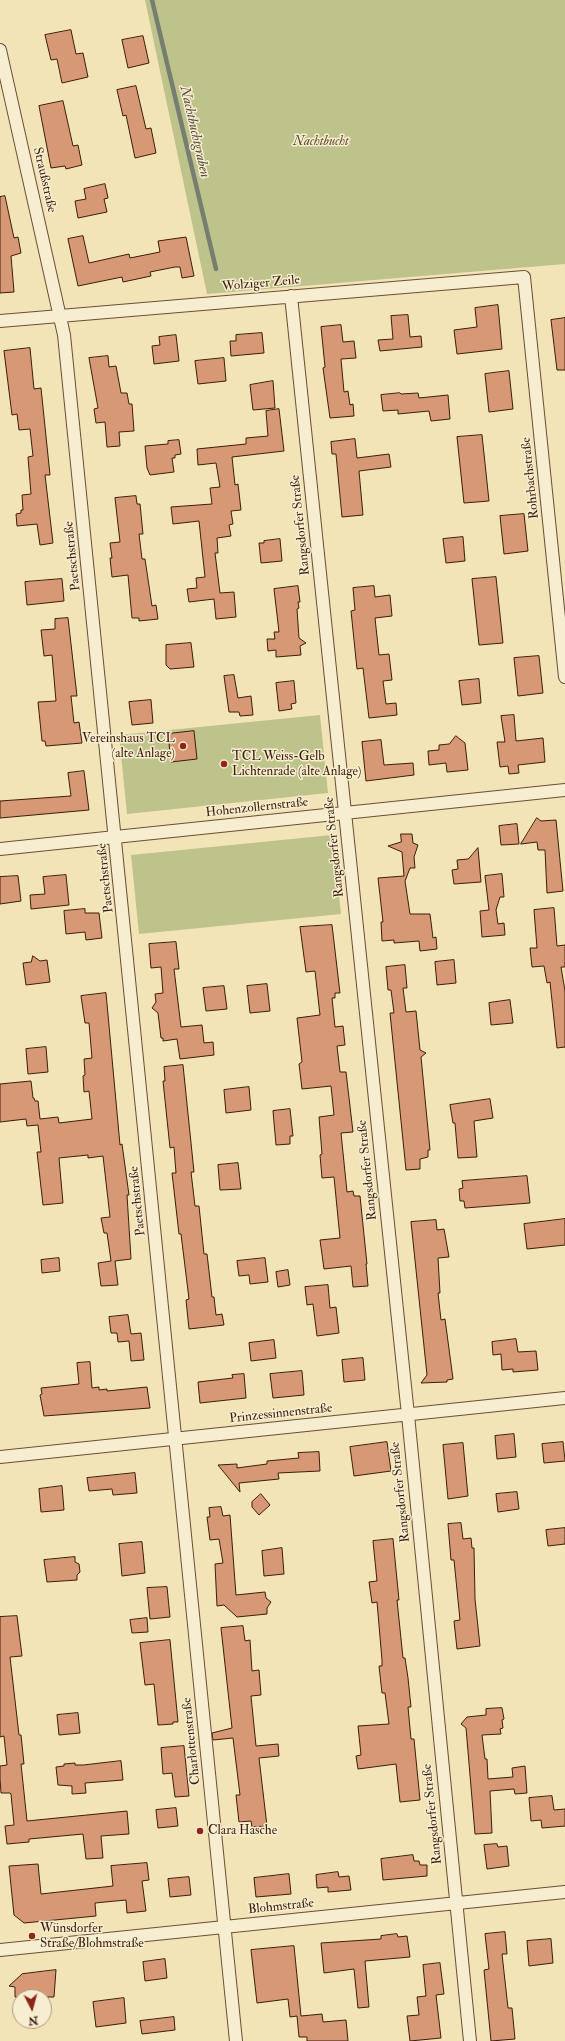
<!DOCTYPE html>
<meta charset="utf-8">
<style>
body{margin:0}
#map{position:relative;width:565px;height:2041px;overflow:hidden;background:#f2e4b6;font-family:"IM FELL Double Pica",serif}
canvas{display:block}
.north{position:absolute;left:12px;top:1989px;width:40px;height:40px;box-sizing:border-box;background:#f7edd0;border:1px solid #ac9a81;border-radius:50%;rotate:174deg;font-size:11px;font-weight:700;line-height:16px;text-align:center;color:#3c1d0b}
.north::after{content:'';display:block;margin:auto;width:14px;height:18px;background:#8f2418;clip-path:polygon(50% 0,100% 100%,50% 72%,0 100%)}
</style>
<div id="map">
<canvas width="565" height="2041"></canvas>
<div class="north">N</div>
</div>
<script>
const ctx = document.querySelector('canvas').getContext('2d');
ctx.lineJoin = 'round';
function fillPath(path, color) {
  ctx.fillStyle = color;
  ctx.fill(path, 'evenodd');
}
function trace(path, color, width, dash) {
  ctx.strokeStyle = color;
  ctx.lineWidth = width;
  ctx.lineCap = dash ? 'butt' : 'round';
  ctx.setLineDash(dash || []);
  ctx.stroke(path);
}
function write(font, color, halo, rows, align = 'center') {
  ctx.font = font + ' "IM FELL Double Pica",serif';
  ctx.lineWidth = 3;
  ctx.setLineDash([]);
  ctx.textBaseline = 'middle';
  ctx.strokeStyle = halo;
  ctx.fillStyle = color;
  for (const [text, x, y, turn = 0] of rows) {
    ctx.save();
    ctx.translate(x, y);
    ctx.rotate((+turn || 0) * Math.PI / 180);
    ctx.textAlign = isNaN(turn) ? turn : align;
    if (halo) ctx.strokeText(text, 0, 0);
    ctx.fillText(text, 0, 0);
    ctx.restore();
  }
}
const green = new Path2D(`
 M145 0H565V264L207 294Z
 M320 715 328 793 127 814 119 735Z
 M332 835 341 914 139 934 131 855Z`);
const stream = new Path2D(`
 M152 0 216 269`);
const building = new Path2D(`
 M71 30 76 54 83 53 88 77 62 83 57 59 51 60 45 35Z
 M143 36 149 63 128 68 122 40Z
 M136 86 146 129 151 128 156 153 135 158 126 115 123 116 117 90Z
 M63 101 73 146 78 145 82 165 66 169 65 166 51 168 39 106Z
 M105 184 108 198 104 199 107 212 78 218 75 201 86 199 84 189Z
 M5 196 14 238 18 237 21 253 11 256 14 292 0 293V197Z
 M83 236 89 263 129 254 130 258 160 252 158 241 186 237 194 276 182 278 180 267H175L150 272 151 276 123 282 122 277 78 286 68 239Z
 M498 305 502 349 457 354 454 330 477 327 475 308Z
 M408 315 410 337 421 336 422 347 380 351 378 340 393 339 391 316Z
 M565 318V370H557L551 320Z
 M341 325 343 342 354 341 356 358 341 359 344 392 348 391 350 405 353 404 354 416 330 418 323 368 325 367 321 327Z
 M262 333 264 353 231 356 230 341H236V335Z
 M176 335 179 361 154 364 152 346 160 345 159 337Z
 M30 348 34 389 41 388 50 475H45L53 543 40 545 37 524 17 526 16 514 21 513V510H23L22 495 31 494 28 457 33 456 30 429 19 430 17 414 12 415 4 351Z
 M108 356 109 367 116 366 121 393H127L129 404H132L134 431 119 432 120 446 107 447 105 422 96 423 94 409 98 408 89 358Z
 M224 358 226 381 198 384 195 361Z
 M509 371 513 409 489 412 485 374Z
 M273 381 275 408 253 410 250 385Z
 M400 393 401 394 418 393 419 398 448 395 450 419 431 421 429 411 398 414V410L383 411 381 395Z
 M279 409 284 451 232 457 235 485 238 484 241 510 231 511 233 524 229 525 231 536 217 538 218 553H215L220 593 234 592 236 617 216 619 214 599 189 602 187 589 197 588 196 578 205 577 199 521 173 524 171 507 212 504 210 488 220 487 216 463 198 465 197 449 246 444V438L268 436 266 411Z
 M482 435 489 501 464 503 457 437Z
 M355 439 357 458 389 454 391 467 359 471 363 515 342 517 336 454H332L331 442Z
 M179 440 181 454 175 455V458H172L174 472 150 475 147 468 145 446 168 444V441Z
 M136 496 137 504H140L143 534H139L142 559H145L152 606 156 605 158 619 139 621V618H132L128 575 112 577 110 558H112L110 543 120 542 115 498Z
 M524 514 528 551 504 554 500 516Z
 M463 537 465 561 446 563 443 539Z
 M280 539 282 561 261 563 259 543H264V541Z
 M496 577 503 643 479 645 472 579Z
 M62 579 64 601 27 605 25 582Z
 M298 586 300 602H298L299 608 297 609 299 638 306 643 300 646 301 655 276 657V650L268 651 267 639H275L274 632H279L274 589Z
 M374 586 375 597 390 595 392 616 375 618 379 655 389 654 392 680 383 681 386 704 396 703 397 715 369 718 363 668 357 669 351 611 355 610 353 588Z
 M68 618 77 696H71L74 723 79 722 82 743 46 746 45 741H42L38 702 56 701 52 655 44 656 41 630 55 629V619Z
 M191 643 194 667 170 669 166 665V645Z
 M539 656 543 693 518 696 514 658Z
 M234 675 238 698 251 696 253 715 240 716 239 712H229L224 676Z
 M479 679 481 703 462 705 459 681Z
 M294 681 296 703 291 704 292 709 279 711 276 683Z
 M151 700 153 723 132 725 129 702Z
 M514 715 516 741 543 738 545 762 518 765 519 773 509 774 508 766 500 767 497 742H505L501 716Z
 M194 731 197 759 171 762 168 734Z
 M456 736 465 743 468 770 447 772 446 763 429 765 428 751 439 750V745L449 744Z
 M381 740 384 765 413 763 414 775 366 781 362 742Z
 M84 771 89 810 0 818V801L71 796 68 773Z
 M537 818 541 821 556 820 563 891 547 893 545 850H538L537 842 521 844Z
 M517 824 519 844 501 845 499 826Z
 M401 834H412L413 843 418 845 414 857 415 868H410L405 881 410 914H430L433 938 436 937 437 949 420 951 419 941 394 943V940L382 941 381 922H383L378 878 404 876 402 852 388 846 401 842Z
 M478 848 481 882 454 884 452 870 458 869 457 860 468 859Z
 M502 874 504 897H500L496 910 498 924 504 923 505 935 482 937 480 911 489 910 485 876Z
 M66 875 69 905 31 909 30 895 45 894 43 877Z
 M18 876 21 901 0 904V877Z
 M554 908 557 946 565 945V967H561L565 991V1047L557 1048 550 982 547 983 544 966 532 967 530 948H537L534 910Z
 M85 909V913H99L102 938 86 940 85 932 66 934 64 911Z
 M332 925 340 993H335V998H332L335 1027 343 1026 345 1045 337 1046 340 1072H346L353 1132 341 1133 347 1192 353 1191 354 1196H360L367 1264H366L368 1286 353 1287 351 1266 324 1269 320 1240 340 1238 334 1177 322 1178 320 1155 322 1154 319 1117 334 1115 331 1086 302 1089 299 1064 302 1062 297 1018 320 1015 315 971 306 972 300 927Z
 M176 942 179 969H174L181 1027 202 1025 204 1043 213 1042 214 1055 180 1059 177 1039 163 1041V1038H161L158 1013 152 1008 156 1002 155 994 163 993 161 967 151 968 149 944Z
 M33 956 40 961 47 960 50 982 26 985 23 963 31 962Z
 M454 960 456 983 437 985 435 962Z
 M405 965 407 988H403L406 1012 416 1011 420 1050 426 1053 421 1057 430 1150H428V1157L420 1159V1169L406 1170 390 1013H394L391 990H388L386 967Z
 M267 984 270 1011 250 1013 247 986Z
 M224 986 227 1009 206 1011 203 988Z
 M106 993 120 1145 122 1144 129 1195H127L131 1259 115 1261 118 1285 101 1286 98 1263 111 1261 107 1233H104L101 1218 110 1217 103 1156 88 1158V1155L59 1158 63 1203 43 1205 37 1152H41L38 1125 27 1126 26 1119 0 1122V1084L31 1081 33 1098H34L35 1101H38L40 1119 58 1117 59 1123 92 1119 89 1091 84 1092 83 1076 85 1075 84 1059 92 1058 89 1023H85L81 996Z
 M510 1000 513 1023 491 1025 489 1003Z
 M46 1047 48 1072 28 1074 26 1049Z
 M183 1065 194 1172H191L195 1206H199L204 1254H207L212 1297H214L216 1315 222 1314 224 1325 189 1329 186 1300 189 1299 181 1234H179L172 1173H176L174 1147 170 1148 163 1081H165L164 1067Z
 M249 1087 251 1110 226 1113 224 1090Z
 M490 1099 493 1118 474 1121 477 1157 458 1158 455 1123H453L450 1105Z
 M290 1109 293 1136H290V1144L276 1145 273 1111Z
 M238 1163 241 1189 220 1190 218 1165Z
 M527 1176 530 1203 465 1208 464 1201H460L459 1189 463 1188 462 1181Z
 M565 1219V1245L527 1249 524 1224Z
 M436 1220 437 1230 444 1229 449 1257 438 1258 440 1293H438L441 1320 445 1319 453 1379 447 1380V1382L421 1383 427 1375 411 1222Z
 M59 1258 60 1271 42 1273 41 1260Z
 M265 1258 268 1282 250 1284 249 1275 239 1276 237 1261Z
 M288 1270 290 1285 278 1287 276 1272Z
 M328 1285 330 1308 336 1307 339 1333 317 1336 313 1304 307 1305 305 1287Z
 M128 1315 131 1334 141 1333 144 1360 131 1361 129 1341 118 1342 117 1333H111L109 1317Z
 M516 1339 518 1352 536 1351 538 1370 513 1372V1369L502 1370 501 1354 493 1355 492 1342Z
 M274 1340 276 1358 251 1361 249 1343Z
 M363 1358 365 1380 344 1382 342 1360Z
 M90 1362 92 1388 99 1387V1390L107 1389V1391L147 1387 150 1408 44 1416 40 1395 42 1394 41 1388 79 1384 77 1363Z
 M302 1371 304 1395 273 1398 270 1374Z
 M244 1374 246 1398 200 1403 198 1382 233 1378 232 1375Z
 M514 1434 516 1457 497 1459 495 1436Z
 M387 1442 391 1471 354 1476 350 1447Z
 M563 1442 565 1461 544 1463 542 1444Z
 M463 1443 468 1496 448 1499 443 1445Z
 M319 1452 320 1471 278 1473 279 1479 239 1483 240 1492 218 1465 237 1464V1468L267 1464V1461L299 1458 298 1453Z
 M135 1473 137 1493 113 1495 112 1489 89 1491 87 1478Z
 M62 1486 64 1510 41 1512 39 1489Z
 M517 1492 519 1509 498 1512 496 1494Z
 M261 1494 270 1505 259 1515 252 1507V1502Z
 M221 1507 223 1516 230 1515 236 1595 265 1592 266 1598 271 1602 267 1608V1614L237 1617 224 1605 217 1606 215 1564 223 1563 219 1539 210 1540 207 1517H210L209 1508Z
 M461 1523 463 1539 471 1538 472 1548H474L475 1599 480 1646 457 1649 454 1621 460 1620 454 1560H451L448 1524Z
 M565 1528V1544L548 1546 546 1530Z
 M393 1539 399 1600H397L403 1658H405L408 1678 411 1707H408L411 1739H414L420 1800 400 1802 396 1764 358 1769 356 1756 361 1755 358 1726 389 1724 385 1693H382L379 1666H382V1660L377 1602 372 1603 369 1582 377 1581 373 1541Z
 M142 1542 145 1573 122 1576 119 1544Z
 M282 1548 284 1574 264 1576 262 1551Z
 M75 1557V1562L79 1564 80 1572 77 1575V1580L47 1582 44 1560Z
 M167 1587 170 1617 150 1619 147 1588Z
 M17 1616 22 1656 10 1657 19 1735H21L24 1764H21L27 1821 127 1811 129 1834 101 1836 103 1858 86 1859 83 1834 29 1839V1842L7 1844 5 1826 14 1825 11 1794 10 1793H1L0 1779V1766L7 1765 4 1736 0 1737V1617Z
 M147 1618 148 1632 132 1633 130 1620Z
 M243 1626 245 1641 250 1640 252 1671 259 1670 261 1695 251 1696 256 1746 278 1744 279 1756 259 1758 267 1826 252 1827 251 1821 239 1822 236 1795H240L233 1738 213 1740 212 1733 232 1728 221 1628Z
 M170 1640 178 1722H173V1724L158 1725 154 1684 145 1685 140 1643Z
 M502 1708 504 1719 502 1720 503 1728 500 1729 501 1734 482 1735 485 1759H487L488 1779 513 1777 512 1768 525 1766 527 1793 515 1794 514 1789 490 1791 492 1833 475 1834 466 1728 461 1724 467 1717 486 1715V1709Z
 M78 1713 80 1733 59 1735 57 1715Z
 M184 1746 189 1796 175 1797 172 1773 163 1774 161 1748Z
 M121 1761 123 1780 85 1783 86 1793 72 1794V1786L58 1785 56 1767 64 1766V1764L75 1763V1765H83Z
 M552 1796 554 1810 565 1809V1826L542 1828 541 1820 531 1821 529 1798Z
 M176 1808 178 1826 158 1828 156 1810Z
 M497 1844 498 1847 507 1846 509 1866 487 1869 484 1845Z
 M413 1855 414 1861H419L420 1865H427V1876L383 1880 381 1859Z
 M147 1863 149 1880 142 1881 146 1911 127 1913 126 1900 95 1903 96 1916 24 1923 14 1915 9 1866 38 1864 41 1894 113 1886 111 1866Z
 M338 1872 339 1877 349 1876 351 1890 328 1892V1887L317 1888 316 1875Z
 M289 1874 291 1894 256 1897 254 1878Z
 M189 1877 191 1895 170 1897 168 1879Z
 M505 1932 507 1954H502L508 2008H512L515 2039 491 2041 484 1970 489 1969 485 1934Z
 M397 1934 398 1937 407 1936 410 1957 365 1961 369 2007 358 2008 354 1969 324 1973 321 1943 381 1939V1936Z
 M551 1939 553 1963 529 1966 527 1941Z
 M294 1946 301 2016 322 2014 323 2022 346 2020 348 2041H307V2037H299L297 2016 290 2017 288 1999 257 2003 251 1950Z
 M165 1959 167 1978 145 1981 143 1962Z
 M440 1963 444 1994 436 1995 441 2038 410 2041 407 2016 419 2015 417 1997 426 1996 423 1965Z
 M56 1970 54 1997H15V1987L9 1986 22 1974Z
 M124 1998 126 2023 96 2027 93 2002Z
 M174 2017 175 2030 142 2034 140 2021Z`);
const minor = new Path2D(`
 M0 50 64 335 236 2041
 M291 296 408 1415 470 2041
 M0 321 524 277 565 677
 M0 849 565 790
 M0 1457 565 1398
 M0 1950 565 1892`);
const markers = [
 [183,746,4,"#8f2418"],
 [224,764,4,"#8f2418"],
 [200,1831,4,"#8f2418"],
 [32,1936,4,"#8f2418"]
];
const parkNames = [
 ["Nachtbucht",321,142]
];
const streetNames = [
 ["Straußstraße",44,180,77],
 ["Wolziger Zeile",261,284,-5],
 ["Rohrbachstraße",531,478,-96],
 ["Rangsdorfer Straße",301,525,-96],
 ["Paetschstraße",73,556,-96],
 ["Hohenzollernstraße",257,808,-6],
 ["Rangsdorfer Straße",335,847,-96],
 ["Paetschstraße",106,878,-96],
 ["Rangsdorfer Straße",368,1170,-96],
 ["Paetschstraße",138,1201,-96],
 ["Prinzessinnenstraße",281,1414,-6],
 ["Rangsdorfer Straße",401,1492,-96],
 ["Charlottenstraße",192,1741,-96],
 ["Rangsdorfer Straße",433,1814,-96],
 ["Blohmstraße",281,1907,-6]
];
const poiNames = [
 ["Vereinshaus TCL",175,739,"right"],
 ["(alte Anlage)",175,754,"right"],
 ["TCL Weiss-Gelb",232,757],
 ["Lichtenrade (alte Anlage)",232,772],
 ["Clara Hasche",208,1831],
 ["Wünsdorfer",40,1929],
 ["Straße/Blohmstraße",40,1944]
];
const waterNames = [
 ["Nachtbuchtgraben",194,132,77]
];
fillPath(green, '#bec38c');
trace(stream, '#767e70', 4.5);
fillPath(building, '#d69875');
trace(building, '#3c1d0b', 1);
trace(minor, '#6a4f36', 14);
trace(minor, '#f7edd0', 12);
for (const [x, y, r, color] of markers) {
  const dot = new Path2D();
  dot.arc(x, y, r, 0, 2 * Math.PI);
  ctx.fillStyle = color;
  ctx.fill(dot);
  trace(dot, '#f7edd0', 1.5);
}
write('italic 13px', '#634f32', '#f7edd0', parkNames);
write('13px', '#3c1d0b', '#f7edd0', streetNames);
write('13px', '#3c1d0b', '#f7edd0', poiNames, 'left');
write('italic 14px', '#594d3e', '#f7edd0', waterNames);
</script>
